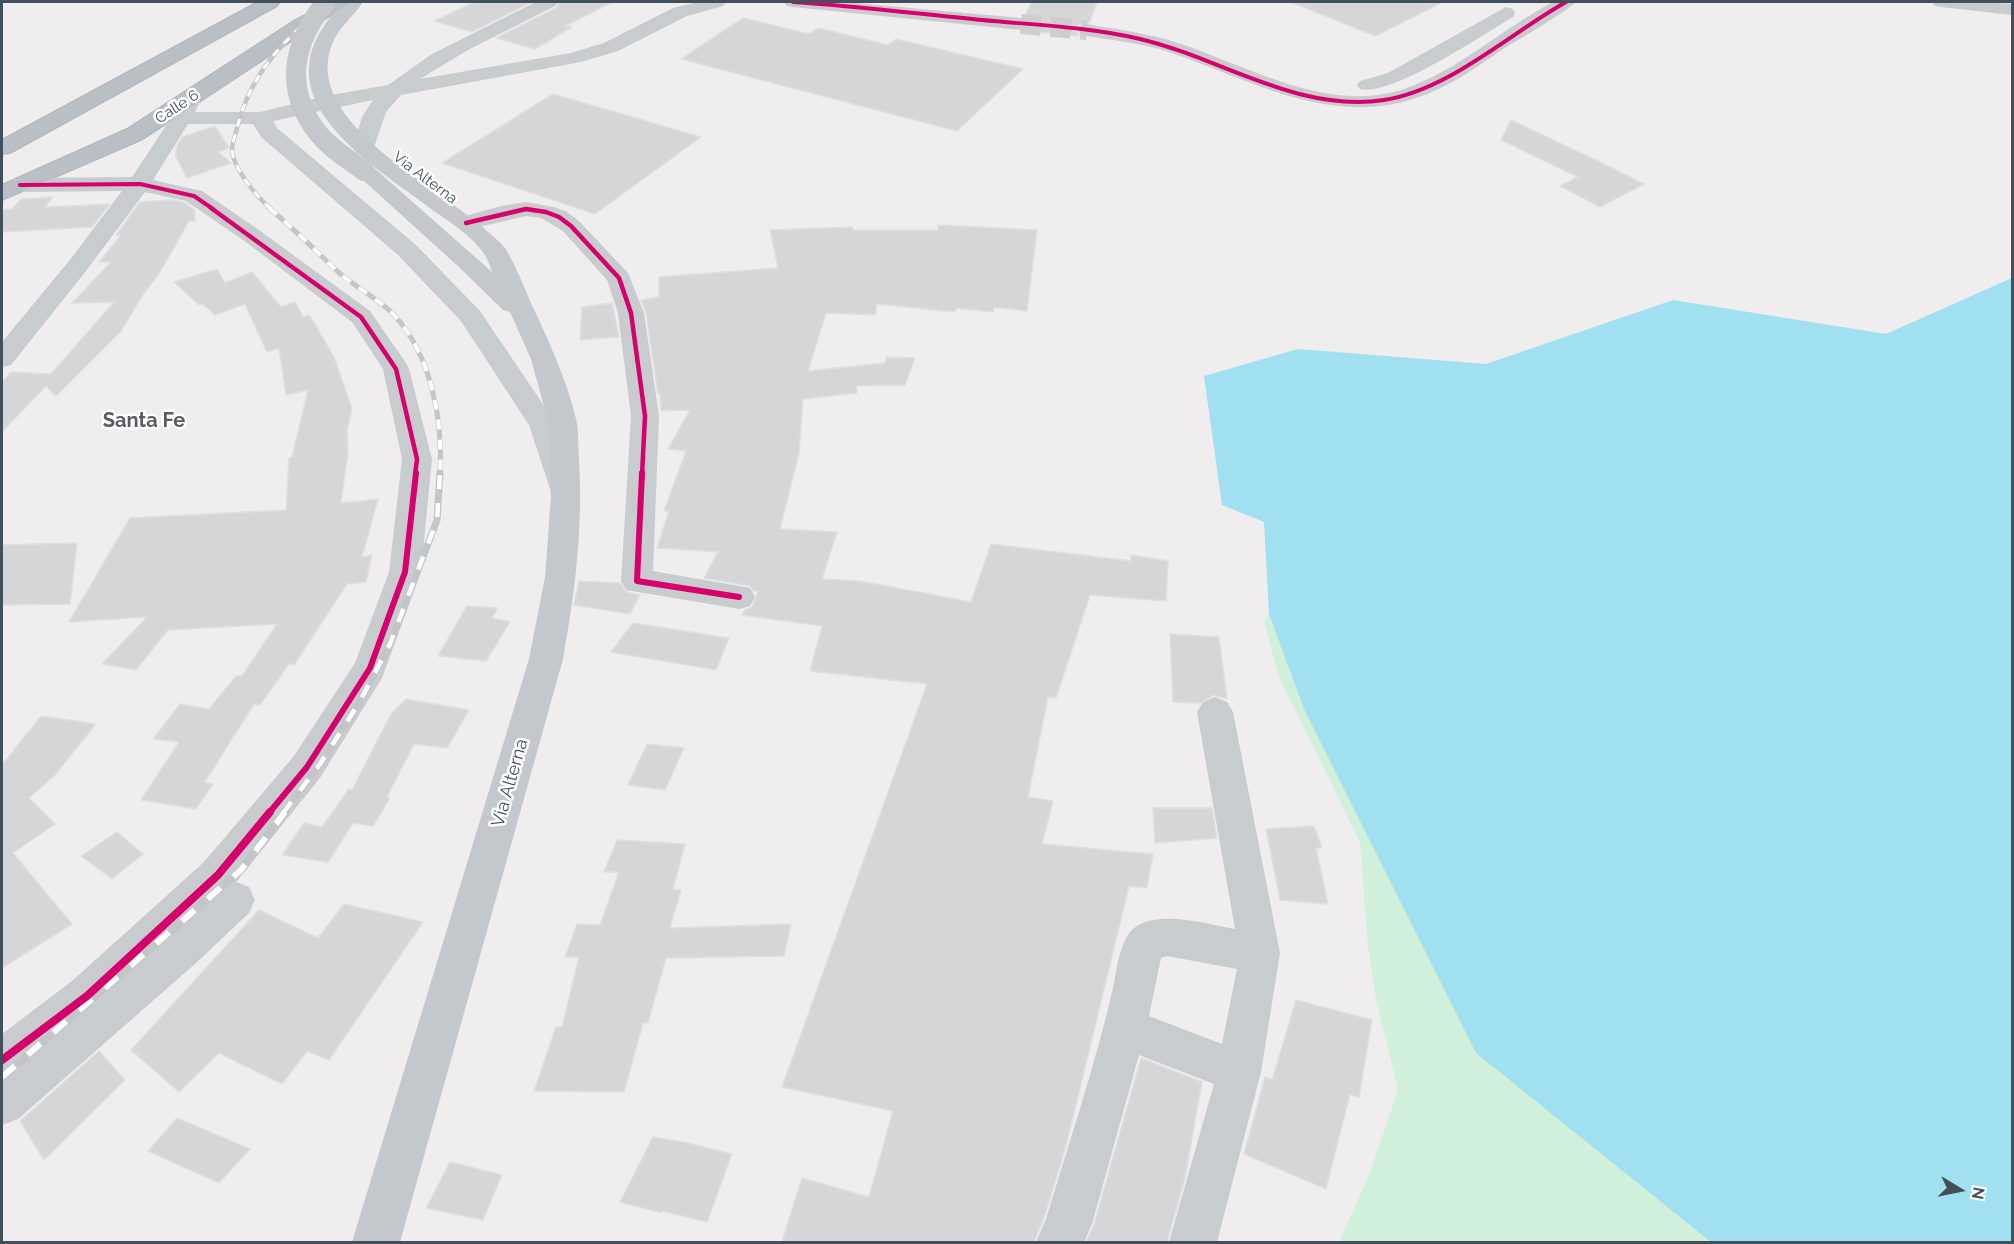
<!DOCTYPE html>
<style>
body{margin:0}
#map{position:relative;width:2014px;height:1244px;overflow:hidden;background:#efeded;font-family:Raleway,sans-serif}
canvas{display:block}
.frame{position:absolute;inset:0;border:3px solid #43505b;pointer-events:none}
.north{position:absolute;left:1930px;top:1160px;width:60px;height:60px;-webkit-text-stroke:4px #fff;paint-order:stroke;rotate:100deg;font-size:16px;font-weight:700;line-height:24px;text-align:center;color:#43505b}
.north::after{content:'';display:block;margin:auto;width:21px;height:27px;background:#43505b;clip-path:polygon(50% 0,100% 100%,50% 72%,0 100%)}
</style>
<div id="map">
<canvas width="2014" height="1244"></canvas>
<div class="frame"></div>
<div class="north">N</div>
</div>
<script>
const ctx = document.querySelector('canvas').getContext('2d');
ctx.lineJoin = 'round';
function fillPath(path, color) {
  ctx.fillStyle = color;
  ctx.fill(path, 'evenodd');
}
function trace(path, color, width, dash) {
  ctx.strokeStyle = color;
  ctx.lineWidth = width;
  ctx.lineCap = dash ? 'butt' : 'round';
  ctx.setLineDash(dash || []);
  ctx.stroke(path);
}
function write(font, color, halo, rows, align = 'center') {
  ctx.font = font + ' Raleway,sans-serif';
  ctx.lineWidth = 5;
  ctx.setLineDash([]);
  ctx.textBaseline = 'middle';
  ctx.strokeStyle = halo;
  ctx.fillStyle = color;
  for (const [text, x, y, turn = 0] of rows) {
    ctx.save();
    ctx.translate(x, y);
    ctx.rotate((+turn || 0) * Math.PI / 180);
    ctx.textAlign = isNaN(turn) ? turn : align;
    if (halo) ctx.strokeText(text, 0, 0);
    ctx.fillText(text, 0, 0);
    ctx.restore();
  }
}
const green = new Path2D(`
 M1289 599 2012 1242H1339L1370 1173 1398 1090 1376 999 1368 946 1360 842 1279 677 1264 621 1269 614Z`);
const water = new Path2D(`
 M2012 278V1242H1711L1476 1053 1304 709 1269 614 1264 522 1222 505 1204 376 1298 349 1486 364 1673 300 1886 334Z`);
const building = new Path2D(`
 M475 2H532L472 32 434 21Z
 M560 2H613L565 26 572 27 535 49 496 38 556 8Z
 M1031 2H1097L1090 22 1078 25 1076 31 1079 36 1026 31 1032 25 1030 19 1025 17Z
 M1291 2H1443L1375 36Z
 M743 18 809 34 818 28 888 45 896 39 1023 69 957 131 681 59Z
 M553 94 701 137 595 214 442 163Z
 M1511 120 1604 164 1644 184 1600 207 1560 186 1578 177 1501 140Z
 M215 126 229 148 218 152 231 163 187 178 176 157V148L182 137Z
 M53 197 45 207 110 204 92 227 2 232V210L12 209 21 199Z
 M173 200 185 203 195 210V221H189L159 274 144 293 121 331 56 396 46 386 2 432V382L11 372 51 374 114 302 72 303 111 262H99L121 235H116L140 202Z
 M938 225 1037 230 1027 311 994 307 993 312 956 308 955 312 877 304 875 315 826 313 808 371 885 363 887 357 915 358 905 385 856 386 857 393 803 399 799 453 780 529 837 532 822 579 860 581 971 602 991 544 1131 561V555L1168 561 1166 601 1090 595 1056 698 1048 697 1028 797 1053 801 1042 844 1153 854 1147 888 1129 886 1066 1146 1044 1218 1034 1242H782L802 1178 869 1197 893 1111 782 1087 927 684 810 671 822 626 742 615 745 610 752 607 758 591H754L750 586 704 578 718 552 657 548 669 511H664L686 451 668 449 690 410 661 411 660 394H658L646 313 641 300 659 297V277L778 268 770 230 853 227V230H938Z
 M217 269 225 283 252 272 281 307 295 302 303 317 309 315 315 324 334 357 352 409 347 430 348 453 341 503 378 499 362 557 372 555 366 582 347 584 294 665 289 664 260 705 254 704 205 782 213 784 196 809 141 800 179 742 153 739 180 704 209 709 236 676H242L277 624 168 630 136 670 102 664 147 617 69 622 130 518 286 510 289 458 292 457 308 390 286 395 279 348 267 352 245 304 215 315 203 304 199 305 174 282Z
 M612 303 619 337 580 340 582 307Z
 M77 543 70 604 2 605V545Z
 M579 581 620 583 626 592 640 595 630 614 574 605Z
 M467 606 498 608 492 618 510 622 486 661 438 656Z
 M633 623 729 638 716 670 611 652Z
 M1170 634 1219 637 1227 699 1214 695 1200 703 1173 702Z
 M406 699 469 710 447 748 414 744 387 797 390 798 373 826 353 823 328 862 282 855 304 823 322 827 349 789 352 790 391 714Z
 M41 716 96 724 55 775 29 798 55 824 13 853 72 924 2 968V765Z
 M647 744 684 748 665 790 628 785Z
 M1153 808H1212L1217 838 1155 843Z
 M1314 826 1322 848H1316L1328 904 1280 900 1266 829Z
 M117 832 143 854 112 879 81 856Z
 M617 840 685 844 673 889 681 890 670 928 791 924 784 956 666 958 648 1023H643L624 1092 534 1091 556 1027H562L579 957H565L577 924 600 925 619 872H604Z
 M344 904 423 922 329 1060 307 1051 282 1084 219 1053 179 1092 131 1050 259 910 318 938Z
 M1296 1000 1372 1020 1359 1098 1350 1094 1326 1189 1244 1154 1265 1077 1272 1080Z
 M99 1051 125 1080 44 1160 20 1121Z
 M1141 1058 1202 1082 1185 1178 1167 1242H1086L1094 1225Z
 M177 1118 250 1149 219 1183 148 1151Z
 M653 1137 684 1142 732 1154 707 1222 662 1211 661 1213 620 1202Z
 M450 1162 502 1175 483 1220 426 1208Z`);
const streetTunnel = new Path2D(`
 M1021 24 1087 30`);
const street = new Path2D(`
 M536 2H558L555 6 468 50 420 79 571 53 604 43 673 8 698 2H726L723 6 687 16 618 51 581 62 401 95 386 112 372 153 364 154 356 153 353 148 362 117 373 100 273 121 277 128 416 245 480 311 557 425 578 488 574 495 563 498 552 495 529 425 461 321 398 255 261 137 253 124H188L153 180 202 191 259 230 370 311 406 363 409 369 432 459 421 572 382 678 320 778 236 882 249 887 255 900 249 913 196 963 18 1119 2 1125V1034L72 981 204 862 294 756 355 663 389 572 402 459 383 369 352 322 243 240 186 201 145 192 86 271 11 365 2 367V342L69 261 122 191 20 192 12 190 9 185 12 180 20 178 132 177 167 124 153 122 150 118 153 114 174 112 183 98 190 96 197 98 200 102 195 112H260L326 96 388 85 432 54Z
 M784 2H845L1021 18 1028 20 1030 24 1028 28 1021 30 793 7 787 6Z
 M1553 2H1575C1570 10 1516 41 1503 49 1476 68 1448 88 1416 98 1327 128 1246 77 1163 50 1138 43 1112 40 1087 36L1080 34 1078 30 1080 26 1087 24C1118 30 1150 33 1181 44 1250 67 1328 114 1404 89 1459 70 1503 28 1553 2Z
 M1932 2H1985L2012 4V15L1941 7 1935 6Z
 M1506 7 1513 9 1515 13 1513 17C1482 35 1391 97 1360 89L1357 85 1360 81 1388 73Z
 M526 202 554 207 567 212 579 221 628 273 644 313 659 416 653 571 750 588 755 597 750 606 739 609 626 590 621 581 631 416 618 313 607 280 563 231 541 218 526 216 466 230 458 228 454 223 458 218 501 206Z
 M1215 697 1227 702 1233 712 1280 953 1261 1072 1217 1242H1169L1214 1084 1139 1055 1092 1224 1084 1242H1036L1046 1219C1069 1143 1095 1066 1113 988 1117 970 1119 941 1134 928 1158 909 1208 924 1235 929L1197 712 1203 702ZM1167 956 1237 969 1222 1044 1149 1016 1161 958Z`);
const primary = new Path2D(`
 M344 2H363C354 16 340 26 333 42 298 122 441 187 488 232 495 238 503 244 507 251 516 267 523 284 530 301 548 339 566 378 576 419 579 432 578 447 579 460 583 530 575 591 563 659L400 1242H352L529 659 545 577 551 496 548 421 531 359 510 312 503 310 460 268 353 171 356 166 364 164 372 166 492 272C490 266 488 260 485 255 474 238 453 224 437 213 367 160 250 95 344 2Z`);
const highway = new Path2D(`
 M258 2H280L277 6 10 153 2 154V140Z
 M330 2H351L143 139 2 200V185L127 129 292 22Z`);
const railFar3 = new Path2D(`
 M271 209C257 197 232 168 232 148 233 141 236 132 238 125 251 72 288 35 330 2`);
const railFar2 = new Path2D(`
 M269 208C293 228 314 249 336 270 354 287 378 298 394 315 432 356 443 421 440 475`);
const railFar1 = new Path2D(`
 M283 813 320 764 359 703 390 644 437 520 440 473`);
const rail = new Path2D(`
 M2 1077 241 870 285 812`);
const primaryBridge = new Path2D(`
 M326 2C293 42 283 89 318 133 330 148 348 159 364 171`);
const cyclewayFar3 = new Path2D(`
 M793 2C856 6 919 14 982 20 1035 25 1088 27 1140 39 1221 58 1297 113 1384 100 1449 90 1509 34 1566 2
 M20 185 140 184 194 196 213 209`);
const cyclewayFar2 = new Path2D(`
 M211 208 361 317 396 369 417 459 415 475
 M466 223 526 209 546 212 559 217 571 226 619 278 631 313 645 416 642 475`);
const cyclewayFar1 = new Path2D(`
 M642 473 637 581 739 597
 M269 813 307 767 370 668 405 572 416 473`);
const cycleway = new Path2D(`
 M2 1060 87 996 218 875 270 812`);
const farStreetnames = [
 ["Calle 6",177,107,-33],
 ["Via Alterna",425,178,37]
];
const streetNames = [
 ["Via Alterna",510,783,-74]
];
const neighbourhoodNames = [
 ["Santa Fe",144,421]
];
fillPath(green, '#d0f0db');
fillPath(water, '#a1e0f0');
fillPath(building, '#d6d5d7');
trace(building, '#e0dfe0', 1.5);
trace(streetTunnel, '#cdced0', 20, [20, 10]);
trace(highway, '#b2b7be', 2);
fillPath(street, '#c9ccce');
fillPath(primary, '#c4c8cc');
fillPath(highway, '#b9bfc4');
trace(railFar3, '#c3c5c8', 4.5);
trace(railFar2, '#c3c5c8', 5);
trace(railFar1, '#c3c5c8', 7);
trace(rail, '#c3c5c8', 8);
trace(railFar3, '#fff', 3, [8]);
trace(railFar2, '#fff', 4, [10]);
trace(railFar1, '#fff', 4.5, [14]);
trace(rail, '#fff', 6, [17]);
trace(primaryBridge, '#c4c8cc', 20);
trace(cyclewayFar3, '#d6006c', 4);
trace(cyclewayFar2, '#d6006c', 4.5);
trace(cyclewayFar1, '#d6006c', 6);
trace(cycleway, '#d6006c', 8);
write('15px', '#43505b', '#fff', farStreetnames);
write('18px', '#43505b', '#fff', streetNames);
write('bold 20px', '#595d62', '#fff', neighbourhoodNames);
</script>
